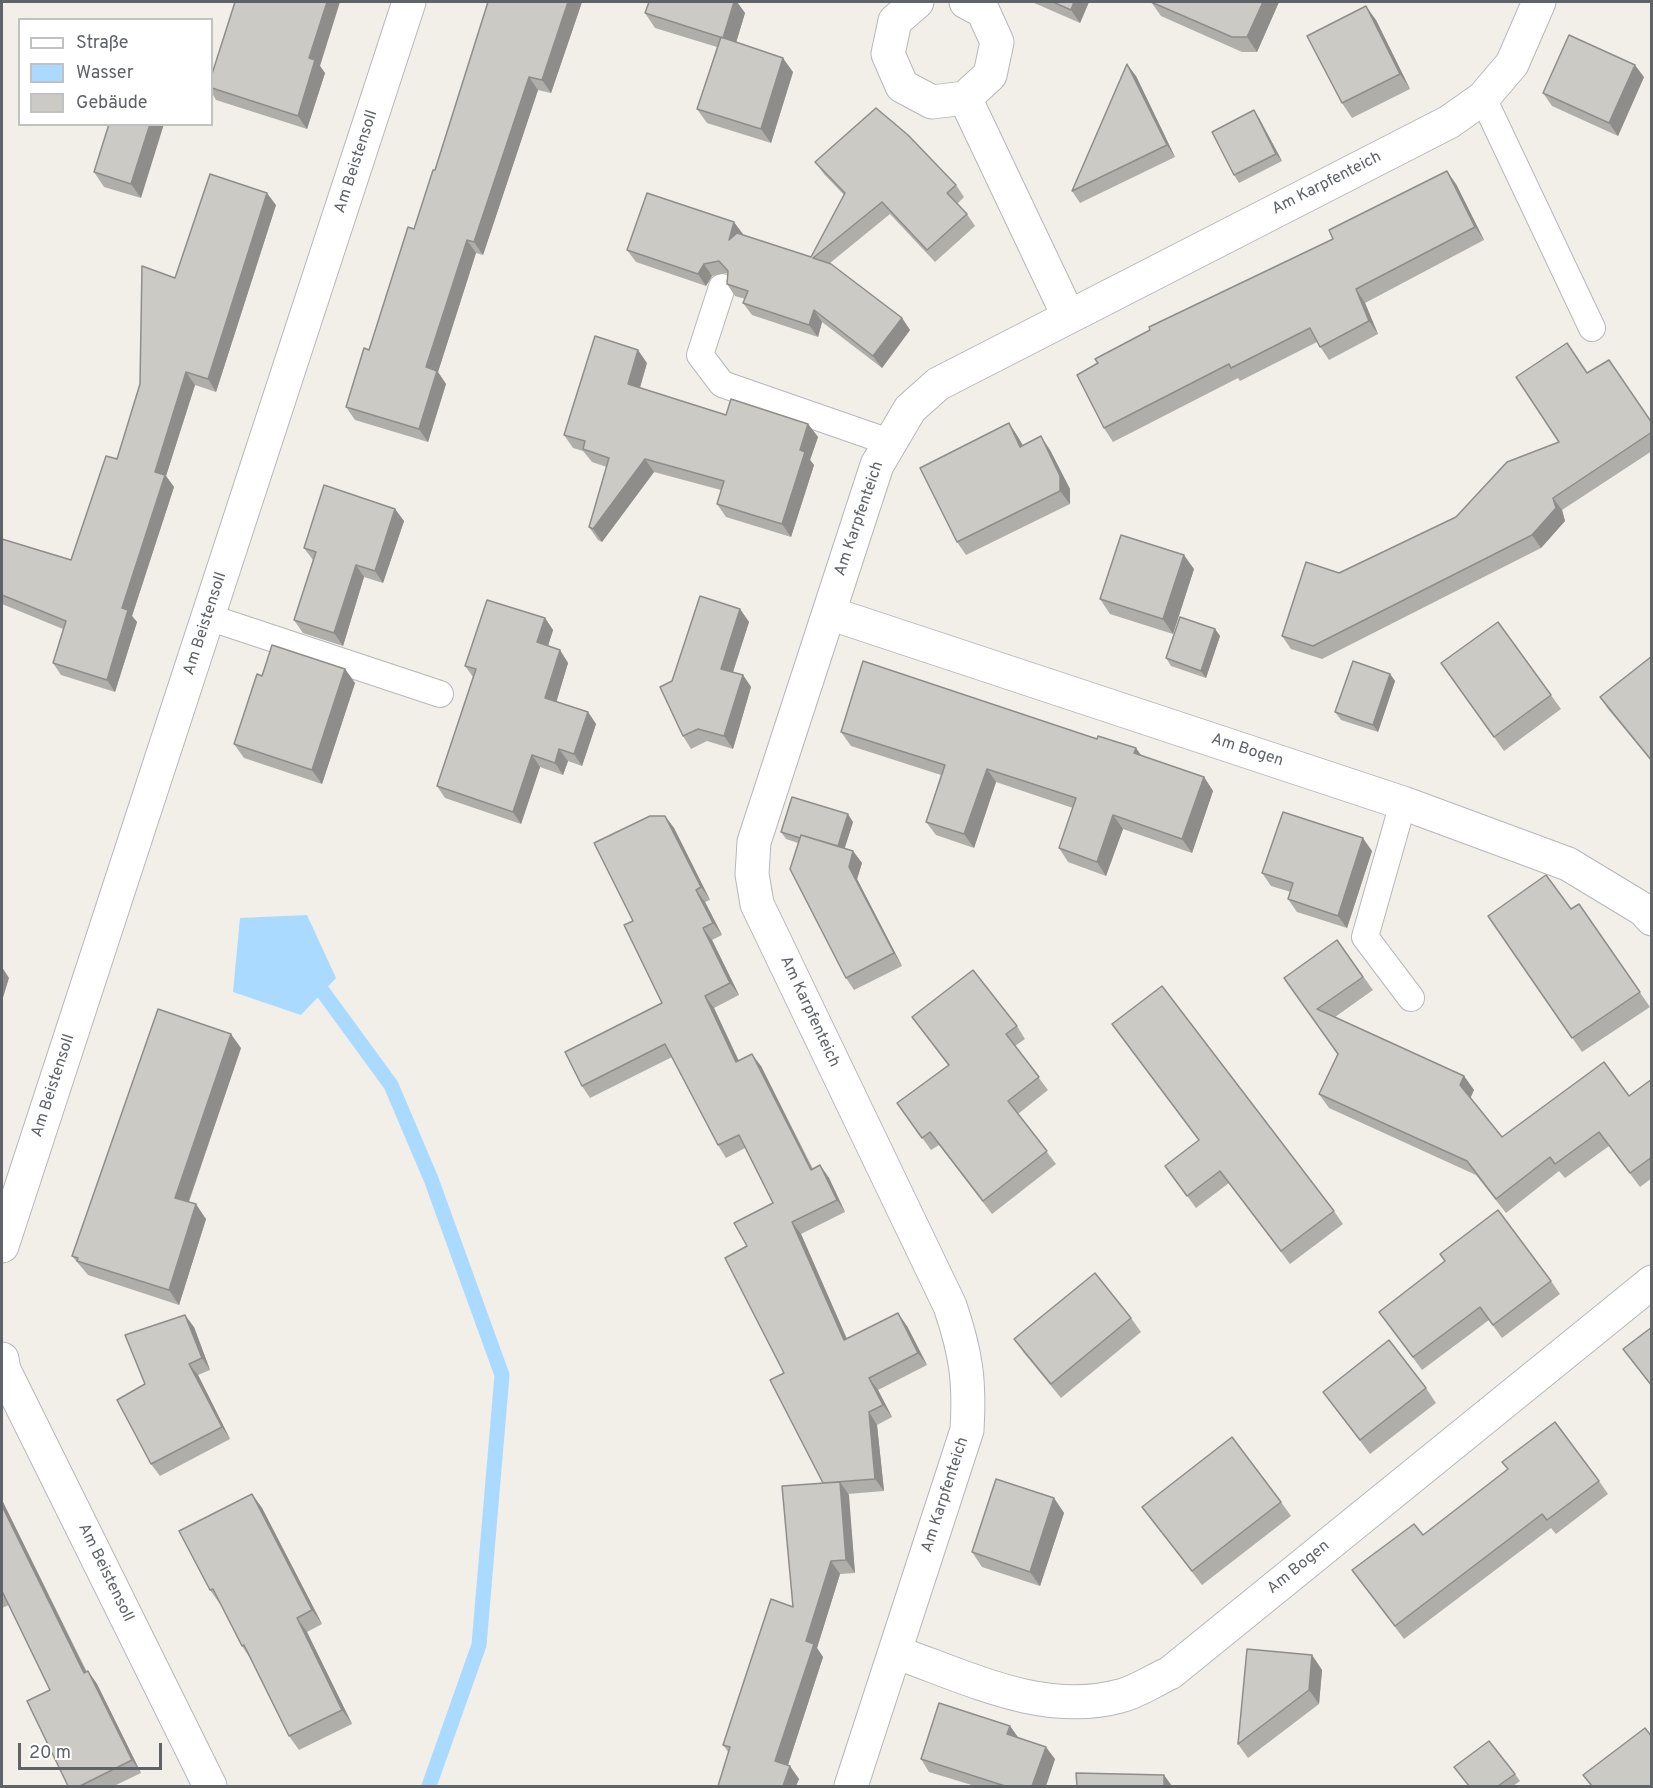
<!DOCTYPE html>
<meta charset="utf-8">
<style>
body{margin:0}
#map{position:relative;width:1653px;height:1788px;overflow:hidden;background:#f1efe8;font-family:Overpass,sans-serif}
canvas{display:block}
.frame{position:absolute;inset:0;border:3px solid #5f6368;pointer-events:none}
.legend{position:absolute;left:18px;top:18px;width:195px;height:108px;box-sizing:border-box;background:#fff;border:2px solid #bfc1c3;margin:0;padding:8px 10px;list-style:none;font-size:18px;color:#5f6368}
.legend li{display:flex;align-items:center;gap:12px;height:30px}
.legend b{width:30px;border:2px solid #bfc1c3}
.scale{position:absolute;left:18px;top:1743px;width:144px;height:27px;box-sizing:border-box;border:3px solid #5f6368;border-top:0;padding-left:8px;font-size:18px;line-height:21px;white-space:nowrap;color:#5f6368;-webkit-text-stroke:4px #fff;paint-order:stroke}
</style>
<div id="map">
<canvas width="1653" height="1788"></canvas>
<div class="frame"></div>
<ul class="legend">
<li><b style="height:8px;background:#fff"></b>Straße</li>
<li><b style="height:16px;background:#aadaff"></b>Wasser</li>
<li><b style="height:16px;background:#cccac5"></b>Gebäude</li>
</ul>
<div class="scale">20 m</div>
</div>
<script>
const ctx = document.querySelector('canvas').getContext('2d');
ctx.lineJoin = 'round';
function fillPath(path, color) {
  ctx.fillStyle = color;
  ctx.fill(path, 'evenodd');
}
function trace(path, color, width, dash) {
  ctx.strokeStyle = color;
  ctx.lineWidth = width;
  ctx.lineCap = dash ? 'butt' : 'round';
  ctx.setLineDash(dash || []);
  ctx.stroke(path);
}
function write(font, color, halo, rows, align = 'center') {
  ctx.font = font + ' Overpass,sans-serif';
  ctx.lineWidth = 5;
  ctx.setLineDash([]);
  ctx.textBaseline = 'middle';
  ctx.strokeStyle = halo;
  ctx.fillStyle = color;
  for (const [text, x, y, turn = 0] of rows) {
    ctx.save();
    ctx.translate(x, y);
    ctx.rotate((+turn || 0) * Math.PI / 180);
    ctx.textAlign = isNaN(turn) ? turn : align;
    if (halo) ctx.strokeText(text, 0, 0);
    ctx.fillText(text, 0, 0);
    ctx.restore();
  }
}
const water = new Path2D(`
 M307 915 336 978 301 1015 233 992 240 918Z`);
const stream = new Path2D(`
 M323 992 391 1085 431 1179 502 1375 479 1645 429 1786`);
const service = new Path2D(`
 M1483 98 1592 328
 M722 287 700 355 722 384 889 442
 M208 617 440 694
 M1403 803 1365 937 1411 998`);
const minor = new Path2D(`
 M917 2 895 21 888 54 902 86 932 102 965 98 990 75 997 42 983 11 966 2
 M965 98 1068 315
 M829 613 1403 803 1568 864 1644 910 1652 919
 M2 1246 409 2
 M2 1359 4 1370 210 1786
 M895 1652C967 1677 1043 1717 1120 1696 1137 1692 1154 1680 1170 1673L1652 1282
 M851 1786 967 1430C970 1381 966 1353 950 1306L757 904 752 874 754 842 877 465 910 409 938 384 1449 122 1483 98 1512 64 1539 2`);
const wall = new Path2D(`
 M488 2H582L551 93 538 90 483 255 476 253 438 372 446 384 428 442 355 420 346 407 369 350 414 229 435 170Z
 M649 2H737L745 13 736 42 793 72 771 143 707 123 697 109 717 47 655 28 645 13Z
 M1032 2H1089L1080 23Z
 M1151 2H1279L1257 52H1242L1161 16Z
 M1376 20 1410 89 1352 118 1342 103Z
 M320 66 325 73 307 129 216 100 212 93V74Z
 M1136 76 1175 157 1080 203 1072 191Z
 M1644 77 1618 136 1552 106 1543 93Z
 M1259 118 1282 161 1239 183 1234 175Z
 M109 124 141 198 104 187 94 172Z
 M815 162 956 185 964 197 957 204 967 214 975 226 935 262 890 214 830 263 902 318 910 330 882 368 822 322 818 337 752 315 743 303 745 299 735 296 727 284V273L712 276 706 286 636 262 627 250 734 222 742 235 811 257 844 195 824 174Z
 M1456 184 1484 240 1365 303 1378 334 1329 360 1317 342 1240 381 1238 378 1113 442 1104 428Z
 M276 205 216 392 195 385 166 476 174 487 132 616 137 622 115 692 61 675 53 663 63 629 2 604V539L71 560 117 459 140 384 175 278Z
 M647 363 640 388 726 415 808 424 818 437 810 460 814 465 791 537 726 517 717 504 721 490 654 472 602 542 598 540 589 527 607 467 592 462 583 451 573 448 564 435Z
 M1587 373 1652 423V451L1562 510 1565 521 1541 548 1322 659 1291 649 1282 636 1339 573 1456 517 1559 442Z
 M1009 423 1018 437 1023 445 1050 450 1070 489V504L966 555 957 542Z
 M395 509 404 521 383 583 364 577 343 646 303 633 294 620 313 560 304 548Z
 M1194 569 1173 634 1110 614 1100 599Z
 M740 609 749 622 733 672 743 675 751 687 733 749 707 741 691 749 683 736 672 681Z
 M545 618 553 630 548 646 560 650 568 663 556 702 588 712 596 724 582 766 568 761 563 775 540 767 521 824 445 798 437 786 473 677 465 666Z
 M1498 622 1561 709 1504 751 1441 663Z
 M1215 629 1220 636 1206 678 1171 666 1166 658Z
 M1652 656V762L1608 709 1600 697Z
 M345 669 355 683 322 784 244 758 234 744 262 676Z
 M1390 674 1395 681 1378 732 1341 720 1335 712Z
 M841 732 1097 739 1136 748 1141 756 1204 777 1213 791 1192 853 1123 829 1106 876 1068 862 1059 848 1073 808 996 782 974 848 936 835 926 822 941 775 851 746Z
 M665 816 674 828 710 900 705 902 722 935 712 940 739 995 714 1008 738 1061 761 1066 813 1169 820 1165 829 1178 845 1212 801 1234 847 1339 907 1326 927 1365 878 1390 892 1417 877 1425 884 1491 848 1494 855 1573 840 1574 817 1648 823 1657 788 1765 799 1779 796 1786H718L729 1753 723 1745 793 1607 823 1483 784 1373 747 1246 773 1203 745 1148 726 1158 718 1145 672 1057 590 1098 582 1086 662 1003 633 921Z
 M853 822 844 849 853 851 862 863 857 879 902 966 854 990 846 978 798 843 786 839 781 832Z
 M1372 851 1347 928 1297 912 1288 899 1291 892 1271 886 1262 873Z
 M1579 904 1650 1007 1582 1052 1488 916 1571 909Z
 M1337 940 1373 990 1335 1017 1464 1076 1474 1090 1470 1098 1502 1137 1629 1096 1652 1079V1178L1640 1187 1609 1146 1565 1178 1559 1171 1506 1213 1476 1175 1329 1108 1319 1094 1338 1054 1284 978Z
 M912 1017 1017 1026 1025 1039 1015 1046 1048 1090 1018 1114 1056 1164 992 1214 939 1145 931 1150 897 1103 948 1065Z
 M1112 1024 1334 1211 1343 1224 1290 1264 1229 1183 1196 1208 1165 1166 1199 1140Z
 M241 1048 189 1202 206 1219 179 1305 88 1275 72 1256Z
 M1551 1281 1560 1294 1502 1338 1489 1320 1422 1370 1379 1312Z
 M1131 1318 1141 1332 1061 1398 1024 1353 1014 1339Z
 M194 1327 210 1370 198 1375 230 1439 160 1476 151 1464 145 1384Z
 M1652 1327V1387L1623 1349Z
 M1426 1388 1436 1403 1370 1454 1323 1392Z
 M1599 1481 1608 1494 1556 1534 1551 1528 1404 1639 1352 1570 1423 1535Z
 M252 1494 262 1508 322 1624 307 1632 352 1724 299 1750 289 1736 250 1658 242 1646 221 1604H220L210 1590Z
 M1054 1498 1064 1513 1040 1586 982 1567 972 1552Z
 M2 1500 87 1672 88 1671 97 1684 141 1773 114 1786H68L50 1690 9 1605 2 1608Z
 M1281 1502 1291 1516 1202 1585 1142 1507Z
 M1312 1655 1322 1670 1319 1704 1248 1758 1238 1744Z
 M1010 1726 1018 1737 1055 1759 1046 1786H975L929 1772 921 1759Z
 M1515 1774 1520 1781 1513 1786H1469Z`);
const shadedWall = new Path2D(`
 M327 2H340L320 66 325 73 307 129 298 116 309 58Z
 M568 2H582L551 93 542 80Z
 M734 2H737L745 13 733 53 723 38Z
 M1074 2H1089L1080 23 1071 10Z
 M1263 2H1279L1257 52 1247 37Z
 M1366 6 1376 20 1410 89 1400 74Z
 M783 58 793 72 771 143 761 129Z
 M1127 64 1136 76 1175 157 1167 145Z
 M1635 65 1644 77 1618 136 1609 123Z
 M529 77 538 90 483 255 474 242Z
 M1254 110 1259 118 1282 161 1276 154Z
 M150 124H164L141 198 131 184Z
 M1447 171 1456 184 1484 240 1475 227Z
 M267 193 276 205 216 392 208 379Z
 M734 222 743 234 737 252 729 240Z
 M467 240 476 253 438 372 446 384 428 442 419 429 426 367Z
 M704 264 712 276 706 286 698 274Z
 M1356 289 1365 303 1378 334 1369 321Z
 M814 310 822 322 818 337 809 325Z
 M902 318 910 330 882 368 873 356Z
 M638 350 647 363 637 397 628 384Z
 M186 372 195 385 166 476 174 487 132 616 137 622 115 692 107 680 122 608 155 472Z
 M1009 423 1018 437 1030 460 1020 447Z
 M808 424 818 437 810 460 814 465 791 537 782 524 800 450Z
 M1041 436 1050 450 1070 489V504L1060 491Z
 M645 459 654 472 602 542 593 529Z
 M1553 498 1562 510 1565 521 1541 548 1532 535Z
 M395 509 404 521 383 583 375 571Z
 M1184 555 1194 569 1173 634 1163 619Z
 M356 565 364 577 343 646 334 633Z
 M740 609 749 622 730 681 721 669Z
 M545 618 553 630 545 655 537 642Z
 M1215 629 1220 636 1206 678 1201 671Z
 M560 650 568 663 554 710 545 698Z
 M345 669 355 683 322 784 312 770Z
 M1390 674 1395 681 1378 732 1373 725Z
 M743 675 751 687 733 749 724 736Z
 M588 712 596 724 582 766 574 754Z
 M1136 748 1146 762 1134 753Z
 M559 749 568 761 563 775 555 763Z
 M532 755 540 767 521 824 513 812Z
 M987 769 996 782 974 848 964 834Z
 M1204 777 1213 791 1192 853 1182 839Z
 M848 814 853 822 842 857 837 849Z
 M1113 815 1123 829 1106 876 1097 862Z
 M665 816 674 828 710 900 701 887Z
 M1363 838 1372 851 1347 928 1338 916Z
 M853 851 862 863 857 879 902 966 894 953 849 867Z
 M696 890 705 902 722 935 713 923Z
 M703 928 712 940 739 995 730 983Z
 M2 967 9 978 2 1001Z
 M705 996 714 1008 745 1074 736 1062Z
 M231 1034 241 1048 185 1212 175 1198Z
 M752 1054 761 1066 819 1183 811 1170Z
 M1464 1076 1474 1090 1470 1099 1460 1085Z
 M820 1165 829 1178 845 1212 837 1200Z
 M196 1204 206 1219 179 1305 169 1290Z
 M792 1222 801 1234 853 1353 844 1340Z
 M898 1313 907 1326 927 1365 918 1353Z
 M185 1315 194 1327 210 1370 202 1358Z
 M189 1364 198 1375 230 1439 222 1427Z
 M869 1378 878 1390 892 1417 883 1405Z
 M869 1412 877 1425 884 1491 875 1479Z
 M840 1482 849 1495 855 1573 846 1560Z
 M252 1494 262 1508 322 1624 312 1610Z
 M1054 1498 1064 1513 1040 1586 1030 1572Z
 M2 1500 93 1686 84 1673 2 1506Z
 M831 1561 840 1574 817 1648 823 1657 785 1774 775 1761 806 1641Z
 M297 1618 307 1632 352 1724 342 1710Z
 M1312 1655 1322 1670 1319 1704 1309 1690Z
 M88 1671 97 1684 141 1773 132 1760Z
 M1010 1726 1019 1739 1007 1734Z
 M1046 1747 1055 1759 1046 1786H1032Z
 M790 1766 799 1779 796 1786H783Z
 M1164 1775 1172 1786H1164Z`);
const building = new Path2D(`
 M235 2H327L309 58 315 60 298 116 212 88V74Z
 M488 2H568L542 80 529 77 474 242 467 240 426 367 437 371 419 429 346 407 364 348 369 350 408 227 414 229 433 170H435Z
 M649 2H734L723 38 645 13Z
 M1053 2H1074L1071 10Z
 M1151 2H1263L1247 37H1232Z
 M1366 6 1400 74 1342 103 1307 36Z
 M1569 35 1635 65 1609 123 1543 93Z
 M721 37 783 58 761 129 697 109Z
 M1127 64 1167 145 1072 191Z
 M876 108 908 135 956 185 947 193 967 214 927 250 882 202 813 258 831 264 902 318 873 356 814 310 809 325 743 303 748 291 727 284 728 271 719 261 704 264 698 274 627 250 647 193 734 222 729 240 737 233 811 257 845 193 815 162Z
 M1254 110 1276 154 1234 175 1212 132Z
 M109 124H150L131 184 94 172Z
 M1447 171 1475 227 1356 289 1369 321 1320 347 1310 328 1231 368 1229 364 1104 428 1077 375 1098 363 1095 359 1150 330 1149 327 1333 239 1329 230Z
 M210 174 267 193 208 379 186 372 155 472 165 475 122 608 128 610 107 680 53 663 66 621 2 595V539L71 560 106 456 117 459 140 384 142 266 175 278Z
 M595 336 638 350 628 384 726 415 731 399 808 424 800 450 805 452 782 524 717 504 724 481 645 459 593 529 589 527 609 458 583 449 585 441 564 435Z
 M1567 343 1587 373 1609 360 1652 423V432L1553 498 1556 508 1532 535 1313 646 1282 636 1306 562 1339 573 1456 517 1507 462 1559 442 1516 377Z
 M1009 423 1020 447 1041 436 1060 476V491L957 542 920 468Z
 M324 485 395 509 375 571 356 565 334 633 294 620 316 552 304 548Z
 M1121 535 1184 555 1163 619 1100 599Z
 M700 596 740 609 721 669 743 675 724 736 698 729 683 736 660 687 672 681Z
 M487 600 545 618 537 642 560 650 545 698 588 712 574 754 559 749 555 763 532 755 513 812 437 786 476 669 465 666Z
 M1180 617 1215 629 1201 671 1166 658Z
 M1498 622 1551 695 1494 737 1441 663Z
 M272 645 345 669 312 770 234 744 257 674 262 676Z
 M1652 656V761L1600 697Z
 M863 661 1097 739 1098 736 1136 748 1134 753 1204 777 1182 839 1113 815 1097 862 1059 848 1076 798 987 769 964 834 926 822 945 765 841 732Z
 M1353 661 1390 674 1373 725 1335 712Z
 M792 797 848 814 838 846 801 835 800 838 781 832Z
 M1283 812 1363 838 1338 916 1288 899 1293 883 1262 873Z
 M650 816H665L701 887 696 890 713 923 703 928 730 983 705 996 736 1062 752 1054 811 1170 820 1165 837 1200 792 1222 844 1340 898 1313 918 1353 869 1378 883 1405 869 1412 875 1479 823 1483 770 1380 784 1373 725 1258 747 1246 734 1223 773 1203 739 1135 718 1145 665 1044 582 1086 565 1052 662 1003 624 925 633 921 594 843Z
 M801 835 853 851 849 867 894 953 846 978 790 869Z
 M1546 875 1571 909 1579 904 1640 992 1572 1038 1488 916Z
 M1337 940 1363 977 1317 1009 1464 1076 1460 1085 1502 1137 1604 1062 1629 1096 1652 1079V1157L1630 1173 1599 1132 1555 1164 1550 1157 1496 1199 1467 1161 1319 1094 1338 1054 1284 978Z
 M973 970 1017 1026 1006 1034 1039 1077 1008 1101 1047 1151 983 1201 930 1132 922 1138 897 1103 949 1065 912 1017Z
 M1162 986 1334 1211 1281 1251 1220 1171 1187 1196 1165 1166 1199 1140 1112 1024Z
 M158 1009 231 1034 175 1198 196 1204 169 1290 77 1261 78 1258 72 1256Z
 M1498 1210 1551 1281 1493 1325 1480 1307 1413 1357 1379 1312 1445 1261 1440 1254Z
 M1095 1273 1131 1318 1051 1384 1014 1339Z
 M185 1315 202 1358 189 1364 222 1427 151 1464 117 1400 145 1384 125 1335Z
 M1652 1327V1386L1623 1349Z
 M1389 1340 1426 1388 1360 1440 1323 1392Z
 M1555 1422 1599 1481 1547 1520 1542 1514 1395 1626 1352 1570 1414 1524 1423 1535 1508 1469 1502 1462Z
 M1232 1437 1281 1502 1192 1571 1142 1507Z
 M996 1479 1054 1498 1030 1572 972 1552Z
 M840 1482 846 1560 831 1561 806 1641 814 1644 775 1761 790 1766 783 1786H718L730 1747 723 1745 771 1599 793 1607 782 1486Z
 M252 1494 312 1610 297 1618 342 1710 289 1736 244 1645 242 1646 213 1589 210 1590 179 1531Z
 M2 1506 84 1673 88 1671 132 1760 80 1786H68L27 1701 50 1690 2 1591Z
 M1247 1649 1312 1655 1309 1690 1238 1744Z
 M939 1703 1010 1726 1007 1734 1046 1747 1032 1786H1005L921 1759Z
 M1645 1728 1652 1737V1786H1592L1583 1775Z
 M1489 1741 1515 1774 1498 1786H1469L1454 1767Z
 M1076 1773 1164 1775V1786H1077Z`);
const streetNames = [
 ["Am Beistensoll",357,162,-72],
 ["Am Karpfenteich",1327,184,-27],
 ["Am Karpfenteich",860,519,-71],
 ["Am Beistensoll",206,624,-72],
 ["Am Bogen",1247,751,18],
 ["Am Karpfenteich",809,1012,65],
 ["Am Beistensoll",54,1086,-72],
 ["Am Karpfenteich",946,1495,-72],
 ["Am Bogen",1299,1568,-39],
 ["Am Beistensoll",105,1573,64]
];
fillPath(water, '#aadaff');
trace(stream, '#aadaff', 15);
trace(service, '#b5b8bc', 28);
trace(minor, '#b5b8bc', 35);
trace(service, '#fff', 26);
trace(minor, '#fff', 33);
fillPath(wall, '#afaea9');
fillPath(shadedWall, '#8f8d8a');
fillPath(building, '#cccac5');
trace(building, '#8f8d8a', 1.5);
write('16px', '#5f6368', '#fff', streetNames);
</script>
